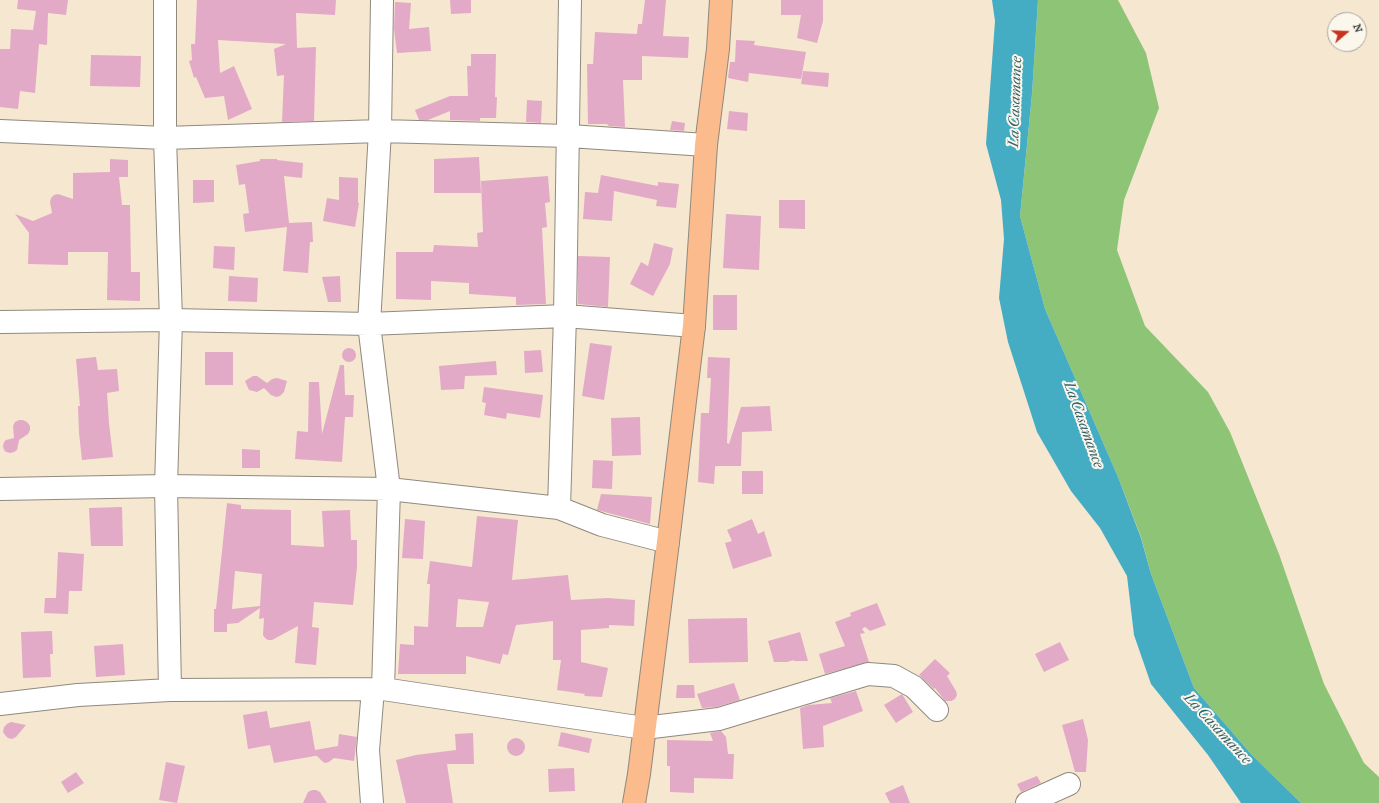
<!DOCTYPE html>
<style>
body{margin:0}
#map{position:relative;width:1379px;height:803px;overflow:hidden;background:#f6e7d1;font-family:"IM FELL French Canon",serif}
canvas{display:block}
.north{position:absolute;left:1327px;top:12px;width:40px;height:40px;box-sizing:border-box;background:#fbf7ec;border:1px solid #a8a59f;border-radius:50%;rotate:71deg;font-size:11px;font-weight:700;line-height:16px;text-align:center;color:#2b2b2b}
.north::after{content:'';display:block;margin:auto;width:14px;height:18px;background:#c8321e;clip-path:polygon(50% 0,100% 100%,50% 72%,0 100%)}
</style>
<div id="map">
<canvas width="1379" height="803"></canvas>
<div class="north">N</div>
</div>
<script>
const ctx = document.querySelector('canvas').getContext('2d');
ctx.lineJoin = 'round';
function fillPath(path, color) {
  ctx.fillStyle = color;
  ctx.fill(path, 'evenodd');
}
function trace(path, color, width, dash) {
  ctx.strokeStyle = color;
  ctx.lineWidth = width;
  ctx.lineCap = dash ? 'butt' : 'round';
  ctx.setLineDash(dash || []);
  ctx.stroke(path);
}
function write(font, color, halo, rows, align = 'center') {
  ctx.font = font + ' "IM FELL French Canon",serif';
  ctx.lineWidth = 4;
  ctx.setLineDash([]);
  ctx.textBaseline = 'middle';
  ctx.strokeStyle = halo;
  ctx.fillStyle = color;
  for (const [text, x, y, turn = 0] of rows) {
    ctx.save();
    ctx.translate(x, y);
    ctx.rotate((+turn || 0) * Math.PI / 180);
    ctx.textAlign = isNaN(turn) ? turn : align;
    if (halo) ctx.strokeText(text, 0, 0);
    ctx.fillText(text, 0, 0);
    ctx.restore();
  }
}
const green = new Path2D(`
 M1038 0H1118L1146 53 1159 108 1124 200 1117 250 1145 326 1208 392 1230 432 1279 554 1324 684 1364 763 1379 777V803H1301L1251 754 1194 688 1151 574 1141 537 1118 477 1045 309 1020 216 1032 94Z`);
const water = new Path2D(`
 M992 0H1038L1032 94 1020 216 1045 309 1118 477 1141 538 1151 574 1194 688 1251 754 1301 803H1241L1208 755 1151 684 1134 635 1127 576 1100 528 1071 491 1037 432 1008 342 999 298 1004 239 1001 200 986 144 995 21Z`);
const building = new Path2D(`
 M18 0H68L66 15 48 13 47 45 39 44 35 93 20 91 18 109 0 107V49H10L11 29 33 30 36 11 17 9Z
 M197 0H336L335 15 296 13 297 48 316 47 314 121 282 122 284 75 277 76 274 49 286 44 218 40 220 73 234 66 252 109 228 120 224 96 205 98 196 77 194 78 189 61 192 60 191 44H195Z
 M450 0H471V13L451 14Z
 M645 0H666L663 36 689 37 688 58 642 56V80H623L625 127 609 126 607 124H588L587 64H593L595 32 637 34 638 24H642Z
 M781 0H823V21L817 43 797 38 801 15H781Z
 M395 2 411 3 409 29 429 27 431 51 397 53 394 29Z
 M736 40 755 41 754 45 806 52 801 79 749 73 748 82 728 78 730 62H735Z
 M471 54H496L495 97H497L496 118H480V121L450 120V111L428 120H419L415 110 450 96H468L467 66H471Z
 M91 55 141 56 140 87 90 86Z
 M803 71 829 73 828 87 801 84Z
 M527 100 542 101 541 123 526 122Z
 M729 111 748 113 747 131 727 129Z
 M672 121 685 123 684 131 670 130Z
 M479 157 481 193H434V159Z
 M110 159 128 160V177H119L122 205H130L131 272H140V301L107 300 108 252H68V265L28 264 29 233 15 214 33 221 52 213 50 202 51 198 54 195 58 194 73 199V173L110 172Z
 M260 159H277V160L303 163 302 178 284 176 289 223 312 222 313 242H310L308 273 283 271 287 227 245 232 243 214 249 213 245 184 239 185 236 165 260 161Z
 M601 175 658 186V182L679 184 676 208 656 206 657 200 614 191 612 221 583 219 585 192 598 193Z
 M548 176 550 202 545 203 547 227 542 228 546 304 516 305V297L469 294V283L431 281V300L396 299V252H433L434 245 478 247 477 233 483 232 481 181Z
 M339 177 358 178V203H359L355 227 323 221 327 198 339 200Z
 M193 180H214V202L193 203Z
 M779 200H805V229L779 228Z
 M726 214 761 216 759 270 723 268Z
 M654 243 673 248 670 264 653 296 630 284 641 262 648 266Z
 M214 246 235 247 234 270 213 268Z
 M578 256 610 257 608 307 578 304Z
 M229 276 258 278 257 302 228 301Z
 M340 276 341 302H328L322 277Z
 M713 295H737V330H713Z
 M590 343 612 346 604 400 582 396Z
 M342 355a7 7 0 1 1 14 0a7 7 0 1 1-14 0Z
 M541 350 543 372 525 373 524 351Z
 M205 352H233V385H205Z
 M96 357 98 370 117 369 119 391 107 393 109 423 113 457 82 460 79 433 78 406H80L76 359Z
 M708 357 730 358 727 443 729 444 741 407 770 406 772 431 742 432 741 466H716L715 467 714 484 698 482 701 413H709L711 378H707Z
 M496 361 497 375 465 376 464 389 441 390 439 366Z
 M340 365H344L345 395H354L353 417H345L342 462 295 459 297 431 308 432 309 382H319L322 434Z
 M253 376H257L267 383 272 379 277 378 287 381 284 392 280 396 276 397 271 395 264 388 257 392 249 390 245 381Z
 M484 387 543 395 540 418 507 413 506 419 484 415 486 403 482 402Z
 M640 417 641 455 612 456 611 418Z
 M19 420H23L27 422 30 426V430L28 434 19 440 17 450 14 452 10 453 6 452 4 450 3 446 4 442 6 440 14 438 13 426 15 422Z
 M242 449 260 450V468H242Z
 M593 460 613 461 612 489 592 488Z
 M742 471H763V494H742Z
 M601 494 652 497 650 524 597 510Z
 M227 503 241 505V509L291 510V545L324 547 322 511 350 510 351 540H357V567L353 605 314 602 312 627 319 628 316 665 295 663 298 626 272 640H268L265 638 263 635 264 618 259 619 260 608 238 623 227 624V632H214V609H216ZM235 571 262 574 260 606 232 609Z
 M122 507 123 546H91L89 508Z
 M477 516 518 520 512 580 568 575 571 600 608 598 635 600 634 626 609 625V628L581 630V662L608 668 602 697 584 696 585 694 557 690 561 660H553V621L516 625 508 655 503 654 500 664 466 656V674H398L400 644 414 645V626L428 627 430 584H427L430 561 472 567ZM458 599 489 602 483 627H456Z
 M405 519 425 521 423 559 402 558Z
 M752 519 758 534 764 531 772 556 733 569 725 543 732 541 727 530Z
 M58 552 84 554 82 591H69L68 614 44 613 45 598H56Z
 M877 603 886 625 870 631 865 627 862 629 865 633 860 634 869 662 825 674 819 654 845 646 835 622 851 616 850 613Z
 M747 618 748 662 689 663 688 619Z
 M52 631 53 654H50L51 677 23 678 21 632Z
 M800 632 808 661H794V660L787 662H774L768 641Z
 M1060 642 1069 660 1044 672 1035 654Z
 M123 644 125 675 96 677 94 646Z
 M935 659 950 673 947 676 956 691 957 695 955 699 951 701H945L935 688 934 689 919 675Z
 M734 683 740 700 716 707 702 708 697 694Z
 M677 685H694L695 698H676Z
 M856 691 863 711 823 726 824 747 803 749 800 708 809 705 832 703 830 698Z
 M902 694 913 712 896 723 884 705Z
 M267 711 270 728 310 721 315 750 338 746 339 734 357 737 354 761 334 758 329 762 325 763 322 761 317 756H315L274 763 270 745 248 749 243 715Z
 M1083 719 1088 740 1086 772H1075L1062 725Z
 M11 722 26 725 16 737 12 739 8 738 5 735 3 732 4 727 7 724Z
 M721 731 726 737 728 754H734L733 779 694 778V793L670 792V766H667V740L713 741 710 733Z
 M561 732 592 739 589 753 558 746Z
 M473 733 474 764H447L453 803H406L396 760 416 755 456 750 455 734Z
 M507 747a9 9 0 1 1 18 0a9 9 0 1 1-18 0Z
 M166 762 185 766 177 803 159 800Z
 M574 768 575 791 549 792 548 769Z
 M76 772 84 783 68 793 61 782Z
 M1037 776 1041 783 1021 792 1017 784Z
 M903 785 910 803H890L885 793Z
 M312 790H316L320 792 327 803H303L308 792Z`);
const minor = new Path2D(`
 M165 0V138L171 320 166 486 170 690
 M382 0 380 131 369 324 389 489 383 689
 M0 131 165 138 380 131 569 136 706 145
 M0 322 171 320 369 324 565 316 694 326
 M0 489 166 486 389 489 559 508 602 525 668 542
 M559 508 565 316 570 0
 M0 704 78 695 170 690 383 689 644 728 719 719 868 674 894 676 914 687 937 710
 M372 803 368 750 373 689
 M1027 803 1069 784`);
const major = new Path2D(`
 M634 803 639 774 668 542 694 326 706 145 718 49 721 0`);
const waterNames = [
 ["La Casamance",1016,102,-88],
 ["La Casamance",1083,425,70],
 ["La Casamance",1217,729,47]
];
fillPath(green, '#8ec476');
fillPath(water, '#44adc3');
fillPath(building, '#e2aac6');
trace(minor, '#90897e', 24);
trace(major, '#90897e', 24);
trace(minor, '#fff', 22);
trace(major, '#fbbb8d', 22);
write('italic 15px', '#355f68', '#fbf7ec', waterNames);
</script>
